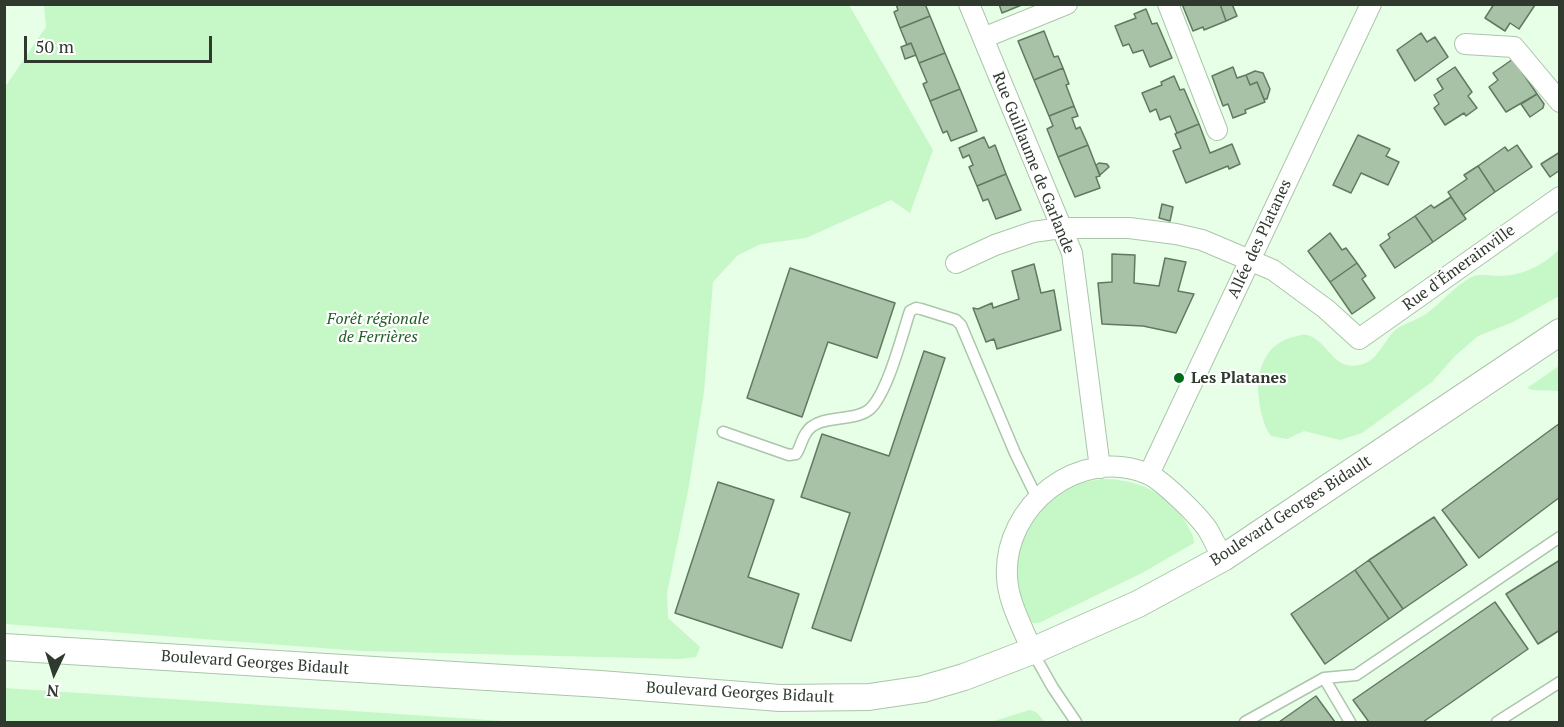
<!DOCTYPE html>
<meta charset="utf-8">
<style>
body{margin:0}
#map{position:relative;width:1564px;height:727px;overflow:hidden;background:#e7fee7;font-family:"PT Serif",serif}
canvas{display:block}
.frame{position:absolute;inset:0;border:6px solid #2f392e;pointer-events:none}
.north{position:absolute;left:24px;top:643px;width:60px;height:60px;-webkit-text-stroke:4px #fff;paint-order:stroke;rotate:184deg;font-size:16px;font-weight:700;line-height:24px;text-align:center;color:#2f392e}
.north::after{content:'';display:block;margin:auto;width:21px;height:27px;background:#2f392e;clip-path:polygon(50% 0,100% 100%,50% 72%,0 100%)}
.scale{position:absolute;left:24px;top:36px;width:188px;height:27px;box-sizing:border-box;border:3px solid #2f392e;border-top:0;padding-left:8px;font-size:18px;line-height:21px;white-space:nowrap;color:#2f392e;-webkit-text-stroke:4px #fff;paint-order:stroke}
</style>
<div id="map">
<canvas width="1564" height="727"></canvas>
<div class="frame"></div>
<div class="north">N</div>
<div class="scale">50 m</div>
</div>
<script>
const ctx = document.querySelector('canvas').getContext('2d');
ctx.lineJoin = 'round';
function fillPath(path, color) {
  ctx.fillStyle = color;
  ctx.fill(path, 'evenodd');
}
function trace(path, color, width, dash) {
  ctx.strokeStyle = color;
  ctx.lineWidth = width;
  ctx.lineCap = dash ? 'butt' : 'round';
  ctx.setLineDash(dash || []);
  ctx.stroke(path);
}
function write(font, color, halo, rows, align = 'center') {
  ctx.font = font + ' "PT Serif",serif';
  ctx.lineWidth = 4.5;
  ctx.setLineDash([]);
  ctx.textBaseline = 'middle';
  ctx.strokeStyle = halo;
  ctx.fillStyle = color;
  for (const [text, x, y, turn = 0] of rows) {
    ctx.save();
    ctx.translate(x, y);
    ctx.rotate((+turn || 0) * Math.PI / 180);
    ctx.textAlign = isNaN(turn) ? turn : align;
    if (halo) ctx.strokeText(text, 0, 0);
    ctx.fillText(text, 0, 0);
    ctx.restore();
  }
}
const green = new Path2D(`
 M44 5H849L933 150 910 213 891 200 806 238 761 244 738 255 713 282 704 392 688 491 667 593 668 618 700 647 696 657 679 659 361 651 5 624V87L46 27Z
 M1559 249V296L1513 322 1478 336 1455 356 1432 382 1362 433 1340 440 1304 431 1287 439 1271 436C1262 424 1259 404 1258 389 1258 363 1270 341 1297 336 1302 335 1306 334 1310 336 1331 345 1334 373 1363 364 1380 359 1385 337 1398 328 1406 323 1417 320 1426 314 1441 303 1453 288 1468 279 1479 272 1487 276 1499 276 1521 276 1545 265 1559 249Z
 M1559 366V391L1532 390 1527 388Z
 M1103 479C1136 479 1167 492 1185 521 1189 529 1194 535 1194 543L1142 573 1039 623H1032C1026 616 1024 607 1021 598 1008 560 1025 515 1059 493 1073 484 1087 481 1103 479Z
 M4 688H5L519 722H5Z
 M1030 710 1036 712 1045 722H991Z`);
const building = new Path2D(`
 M896 4H925L930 16 900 28 894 12 898 10Z
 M999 4H1024L1002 13Z
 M1182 4H1220L1226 21 1204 30 1203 27 1193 31Z
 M1220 4H1232L1237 16 1226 21Z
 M1494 4H1534L1535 5 1519 29 1510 23 1505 31 1485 18Z
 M1146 9 1152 24 1157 23 1172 58 1150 67 1143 50 1133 53 1129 44 1123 46 1115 26 1136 18 1134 14Z
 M930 16 945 53 919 63 911 43 907 45 900 28Z
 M1044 31 1054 57 1058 56 1063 68 1034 80 1018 41Z
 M1421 33 1427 42 1435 37 1448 57 1415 81 1397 50Z
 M911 43 916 55 905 59 901 47Z
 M945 53 960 89 930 101 923 84 927 82 919 63Z
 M1513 59 1537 94 1506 112 1489 87 1498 80 1493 73Z
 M1233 67 1237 78 1246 75 1250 85 1257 82 1265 102 1245 110 1246 113 1233 118 1228 104 1223 106 1212 76Z
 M1455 67 1472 92 1468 96 1477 108 1466 116 1464 113 1445 125 1434 108 1439 104 1434 95 1443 89 1437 79Z
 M1063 68 1069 84 1066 85 1074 106 1049 116 1034 80Z
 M1255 71 1263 73 1270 89 1267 99H1264L1257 82 1250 85 1246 75Z
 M1174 76 1180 90 1184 89 1199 124 1177 133 1170 116 1160 120 1156 109 1150 112 1142 93 1162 85 1161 82Z
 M960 89 977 131 951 141 947 131 943 133 930 101Z
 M1537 94 1544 104 1543 108 1530 117 1521 104Z
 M1074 106 1078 116 1072 118 1076 129 1080 127 1088 145 1058 157 1047 129 1053 126 1049 116Z
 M1199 124 1210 153 1232 144 1240 164 1229 169 1228 166 1186 183 1173 151 1181 148 1175 134Z
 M1358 135 1390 149 1386 156 1399 162 1388 185 1361 173 1351 193 1333 185Z
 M984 137 989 148 995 145 1006 174 977 186 969 167 973 165 969 155 963 158 959 148Z
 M1088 145 1100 176 1096 177 1100 188 1075 197 1058 157Z
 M1517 145 1532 167 1495 192 1478 166 1505 147 1508 151Z
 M1560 152V170L1550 177 1541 164Z
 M1099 163 1107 164 1109 167 1100 175 1096 165Z
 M1478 166 1495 192 1463 215 1448 192 1467 179 1464 175Z
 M1006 174 1021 210 996 219 988 199 983 201 977 186Z
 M1451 197 1466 219 1433 242 1415 216 1431 205 1434 208Z
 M1162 204 1173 207 1170 221 1159 218Z
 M1415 216 1433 242 1395 268 1380 245 1390 238 1388 234Z
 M1330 233 1342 250 1346 248 1357 263 1330 282 1308 251Z
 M1112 254 1135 255 1134 283 1159 286 1165 258 1186 262 1178 291 1194 294 1176 333 1143 326 1102 324 1098 283 1112 282Z
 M1357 263 1366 276 1362 279 1375 298 1352 314 1330 282Z
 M1034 264 1041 293 1054 290 1061 330 997 349 994 339 986 342 973 308 978 309 992 303 993 308 1019 299 1012 271Z
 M790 268 895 303 877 358 828 342 802 417 747 398Z
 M924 351 945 358 851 641 812 628 850 513 801 497 822 434 889 456Z
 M1560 423V497L1479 558 1442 510Z
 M718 482 774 500 748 577 799 594 782 648 675 613Z
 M1434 517 1467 565 1403 609 1369 560Z
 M1369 560 1403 609 1389 619 1355 570Z
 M1560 560V630L1538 644 1506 594Z
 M1355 570 1389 619 1325 664 1291 614Z
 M1495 602 1528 649 1423 722H1369L1353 700Z
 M1316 696 1335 722H1279Z`);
const service = new Path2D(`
 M723 432 789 455 796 454C801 447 801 440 806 433 818 413 854 423 870 409 888 392 902 335 910 311L916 308 921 309 956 320 961 325 1015 453 1037 498
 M1032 651 1053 688 1076 722
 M1324 678 1350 722
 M1245 722 1324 678 1356 675 1560 537
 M1497 722 1560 682`);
const minor = new Path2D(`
 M969 4 1072 253 1100 468
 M1168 4 1217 130
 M983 38 1067 4
 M1465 44 1514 47 1560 102
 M956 263 995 245 1033 232 1061 228H1129L1176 234 1202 240 1273 270 1326 309 1359 339 1560 197
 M1149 474 1371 4
 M1032 651C1023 628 1008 602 1007 577 1003 506 1079 445 1148 474 1162 480 1199 516 1208 530 1213 539 1218 549 1223 558`);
const tertiary = new Path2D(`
 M4 647 600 684 780 698 869 697 923 689 964 677 1032 651 1138 604 1223 558 1560 332`);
const markers = [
 [1179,378,6,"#026b19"]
];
const streetNames = [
 ["Rue Guillaume de Garlande",1033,163,68],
 ["Allée des Platanes",1260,239,-65],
 ["Rue d'Émerainville",1459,268,-36],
 ["Boulevard Georges Bidault",1291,511,-33],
 ["Boulevard Georges Bidault",255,663,4],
 ["Boulevard Georges Bidault",740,693,3]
];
const parkNames = [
 ["Forêt régionale",378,319],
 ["de Ferrières",378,337]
];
const poiNames = [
 ["Les Platanes",1191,378]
];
fillPath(green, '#c6f7c6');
fillPath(building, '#a7c2a6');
trace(building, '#607960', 1.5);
trace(service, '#abc6ab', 13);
trace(minor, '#abc6ab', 22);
trace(tertiary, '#abc6ab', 28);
trace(service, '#fff', 10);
trace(minor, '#fff', 20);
trace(tertiary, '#fff', 26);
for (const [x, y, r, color] of markers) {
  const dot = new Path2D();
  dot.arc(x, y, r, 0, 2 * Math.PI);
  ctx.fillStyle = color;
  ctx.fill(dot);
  trace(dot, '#fff', 2);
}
write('16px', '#2f392e', '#fff', streetNames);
write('italic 16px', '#1e5d24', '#fff', parkNames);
write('bold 16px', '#2f392e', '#fff', poiNames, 'left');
</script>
